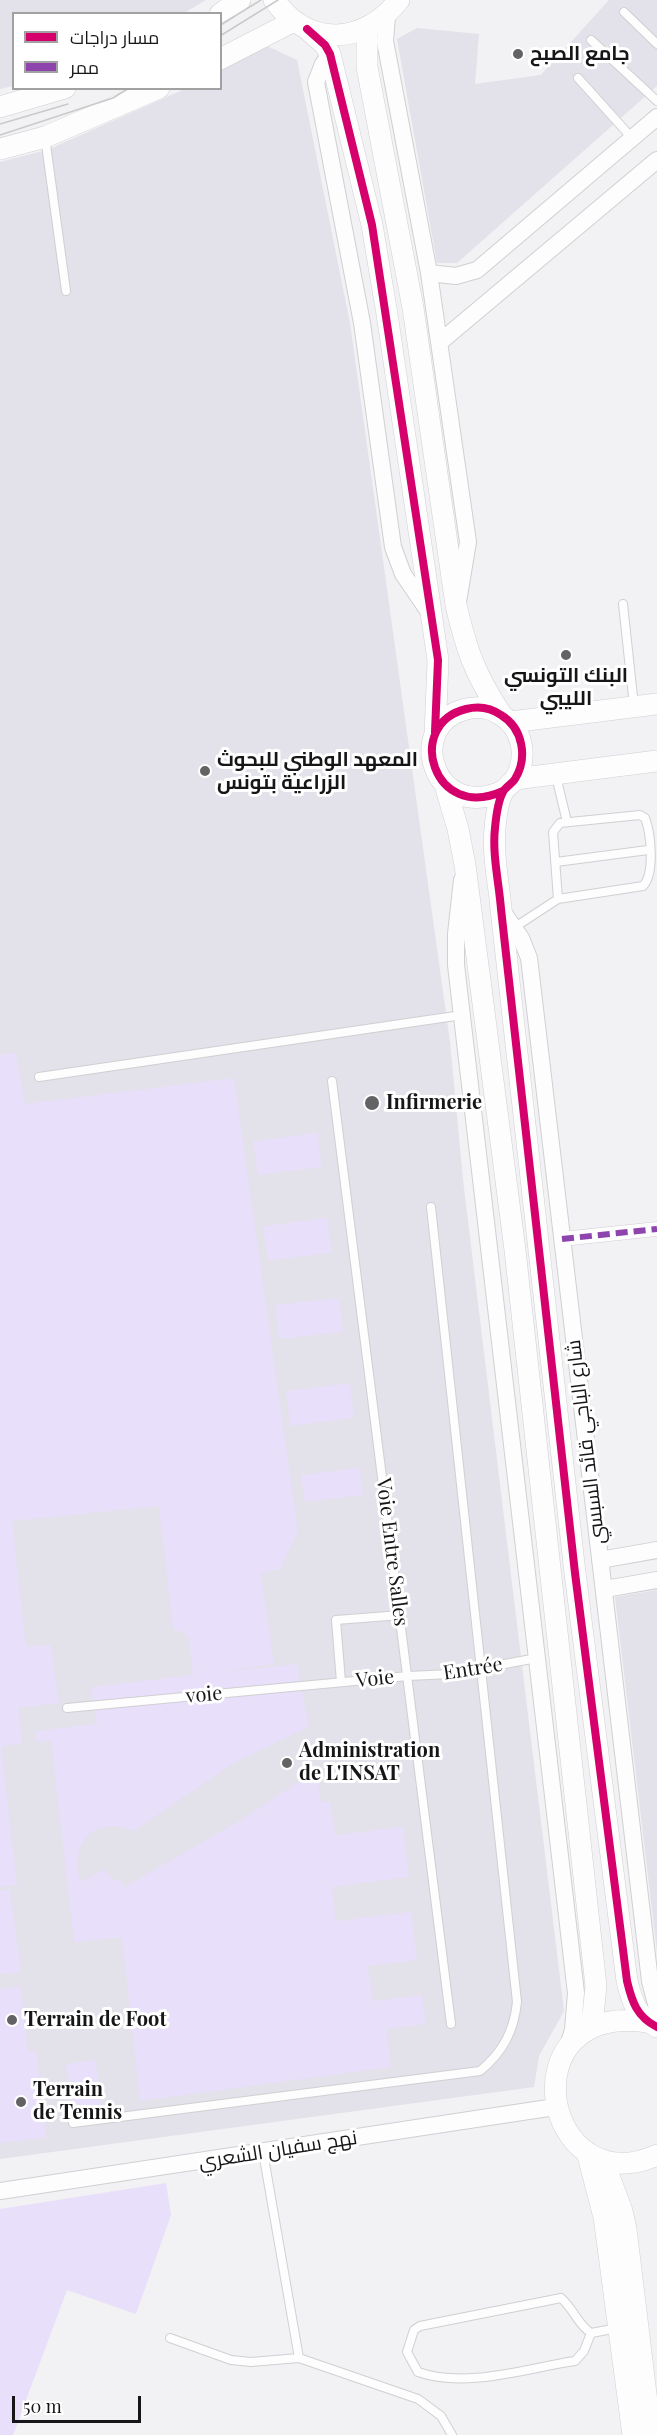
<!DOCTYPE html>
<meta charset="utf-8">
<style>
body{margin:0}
#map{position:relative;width:657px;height:2435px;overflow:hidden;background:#f2f1f4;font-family:"Playfair Display",Cairo,serif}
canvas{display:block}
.legend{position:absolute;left:12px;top:12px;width:210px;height:78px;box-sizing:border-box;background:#fefffe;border:2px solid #a1a1a2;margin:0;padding:8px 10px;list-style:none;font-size:18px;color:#161517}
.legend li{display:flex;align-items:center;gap:12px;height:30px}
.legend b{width:30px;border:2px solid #a1a1a2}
.scale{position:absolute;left:12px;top:2396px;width:129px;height:27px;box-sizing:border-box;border:3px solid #161517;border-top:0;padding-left:8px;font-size:18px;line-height:21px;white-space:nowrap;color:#161517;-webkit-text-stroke:4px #fefffe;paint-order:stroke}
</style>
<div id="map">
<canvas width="657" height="2435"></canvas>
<ul class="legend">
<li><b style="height:8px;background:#d6006c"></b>مسار دراجات</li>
<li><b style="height:8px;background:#8e44ad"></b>ممر</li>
</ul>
<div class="scale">50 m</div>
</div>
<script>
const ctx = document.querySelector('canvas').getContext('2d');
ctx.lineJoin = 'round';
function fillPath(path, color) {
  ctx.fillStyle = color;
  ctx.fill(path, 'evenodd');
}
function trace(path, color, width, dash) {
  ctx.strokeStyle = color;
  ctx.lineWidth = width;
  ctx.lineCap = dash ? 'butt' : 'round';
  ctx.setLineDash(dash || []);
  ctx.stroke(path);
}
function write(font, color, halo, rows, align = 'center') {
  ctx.font = font + ' "Playfair Display",Cairo,serif';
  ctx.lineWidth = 6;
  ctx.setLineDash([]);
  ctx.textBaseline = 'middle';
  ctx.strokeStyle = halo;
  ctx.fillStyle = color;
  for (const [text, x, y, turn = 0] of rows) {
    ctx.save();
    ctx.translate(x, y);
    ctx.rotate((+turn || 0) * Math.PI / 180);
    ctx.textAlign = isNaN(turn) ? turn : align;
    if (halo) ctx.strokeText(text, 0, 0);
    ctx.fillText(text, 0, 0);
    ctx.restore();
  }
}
const built = new Path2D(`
 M0 0H206L184 13 14 14 13 86 0 89Z
 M609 0H657V86L457 263H437L397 39 417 28 479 34 475 84 541 75Z
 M267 46 297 60 350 323 450 1042 463 1180 564 2011 539 2056 534 2087 0 2159V162L47 150 185 89 220 88 221 70Z
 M657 1590V1952L615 1597Z`);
const green = new Path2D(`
 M16 1053 25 1104 234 1078 298 1532 280 1569 261 1573 274 1664 211 1673 297 1664 309 1727 234 1763 134 1831C95 1814 68 1844 81 1882L104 1869 112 1879 119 1880 125 1887 244 1818 316 1770 321 1802 330 1801 335 1835 403 1827 409 1877 332 1887 336 1921 411 1912 417 1960 368 1966 373 2001 422 1995 426 2024 386 2029 391 2067 140 2101 122 1937 74 1942 51 1741 36 1742 35 1731 97 1724 91 1687 193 1675 188 1635 173 1629 159 1506 12 1521 26 1647 51 1645 59 1703 18 1708 22 1744 1 1746 17 1885 0 1887V1055Z
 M317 1133 322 1167 258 1175 253 1141Z
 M327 1218 332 1253 268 1260 263 1226Z
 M339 1298 343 1332 279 1339 275 1305Z
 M350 1383 354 1418 290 1426 286 1391Z
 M360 1468 363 1495 305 1502 301 1475Z
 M10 1889 21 1972 0 1974V1891Z
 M21 1987 28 2051 36 2050 46 2138 0 2143V1989Z
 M96 2060 101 2108 86 2111 72 2101 66 2064Z
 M166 2183 171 2215 136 2314 67 2290 13 2435H0V2209Z`);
const service = new Path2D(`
 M624 12 657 44
 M591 40 657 101
 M578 78 632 138
 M45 137 66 291
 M623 604 634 706
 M556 776 567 822
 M556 862 648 850
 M515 927 558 899 643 886C655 874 651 833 645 818L640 815 560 823 553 832 558 899
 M39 1077 462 1015
 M332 1081 451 2024
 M341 1682 336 1620 401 1615
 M67 1708 408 1676 451 1674 537 1658
 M73 2123 480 2071C503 2052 514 2031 517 2002L431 1207
 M263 2152 299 2358
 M591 2333 584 2351 575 2361C526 2368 467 2389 418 2372L407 2352 414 2330 420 2326 561 2298C574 2309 577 2324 591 2333L618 2328
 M170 2338 231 2360 251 2362 299 2358 418 2399 441 2416 452 2435`);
const pedestrian = new Path2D(`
 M562 1239 657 1229`);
const minor = new Path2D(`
 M387 16 385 41 429 273 468 542 458 602
 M330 54 323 64 316 82 362 323 393 547 403 574 431 615
 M429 273 456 276 477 270 657 117
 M440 342 657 160
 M462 880 456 934V965L576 1993 573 2030 567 2049
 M501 909 521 938 529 958 650 1981 657 2008
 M600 1560 657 1550
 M605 1589 657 1580
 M0 2191 555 2107`);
const tertiary = new Path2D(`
 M274 0C309 48 364 45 399 0
 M220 14 240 0
 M307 29 325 45 330 54 372 225 387 314 438 660 435 735
 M367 29V67L413 308 456 605C467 652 475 674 501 714
 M220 59 294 21
 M0 107 65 88
 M0 149 45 137 159 88
 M511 722 657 704
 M515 779 657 761
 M445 785 458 829 465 865 515 1250 596 1986 593 2015 583 2033
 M503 791C433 823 404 724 466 709 478 706 491 708 501 715 523 728 528 758 515 779 512 784 505 787 503 792 498 801 496 817 495 828 492 854 499 883 501 909L575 1573 627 1981C632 2002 637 2017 657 2027
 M648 2022C505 2001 543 2206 657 2155
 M587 2152 604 2217 633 2435
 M603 2160 622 2211 626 2229 651 2435`);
const tram = new Path2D(`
 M220 25 261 0
 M220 36 278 0
 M0 124 68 104
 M0 135 113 98 129 88`);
const quiet = new Path2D(`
 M562 1239 657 1229`);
const cycleway = new Path2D(`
 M307 29 325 45 330 54 372 225 438 660 435 732
 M503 791C433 823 404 724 466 709 478 706 491 708 501 715 523 728 528 758 515 779 512 784 505 787 503 792 498 801 496 817 495 828 492 854 499 883 501 909L575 1573 627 1981C632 2002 637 2017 657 2027`);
const markers = [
 [518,54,6,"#636264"],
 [566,655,6,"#636264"],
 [205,771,6,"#636264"],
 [372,1103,8,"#636264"],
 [287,1763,6,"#636264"],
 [12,2020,6,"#636264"],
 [21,2102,6,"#636264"]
];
const poiNames = [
 ["جامع الصبح",530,54],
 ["البنك التونسي",566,676,"center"],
 ["الليبي",566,699,"center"],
 ["المعهد الوطني للبحوث",217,760],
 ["الزراعية بتونس",217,783],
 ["Infirmerie",386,1103],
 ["Administration",299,1751],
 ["de L'INSAT",299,1774],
 ["Terrain de Foot",24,2020],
 ["Terrain",33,2090],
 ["de Tennis",33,2113]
];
const streetNames = [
 ["شارع الباجي قائد السبسي",586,1442,-97],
 ["Voie Entre Salles",392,1552,83],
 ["Entrée",473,1669,-9],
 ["Voie",375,1679,-6],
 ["voie",204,1695,-5],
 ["نهج سفيان الشعري",278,2150,-9]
];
fillPath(built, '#e3e1e9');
fillPath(green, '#e8dffa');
trace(service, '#d0cfd2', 10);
trace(pedestrian, '#d0cfd2', 15);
trace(minor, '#d0cfd2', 18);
trace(tertiary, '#d0cfd2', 22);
trace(service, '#fdfdfd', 8);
trace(pedestrian, '#fdfdfd', 14);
trace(minor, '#fdfdfd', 16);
trace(tertiary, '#fdfdfd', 21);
trace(tram, '#cac9ca', 1.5);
trace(quiet, '#8e44ad', 6, [12, 6]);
trace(cycleway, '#d6006c', 8);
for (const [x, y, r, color] of markers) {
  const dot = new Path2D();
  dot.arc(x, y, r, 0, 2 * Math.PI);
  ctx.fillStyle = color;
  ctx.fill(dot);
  trace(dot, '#fefffe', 2);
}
write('bold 20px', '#161517', '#fefffe', poiNames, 'left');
write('20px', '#161517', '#fefffe', streetNames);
</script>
